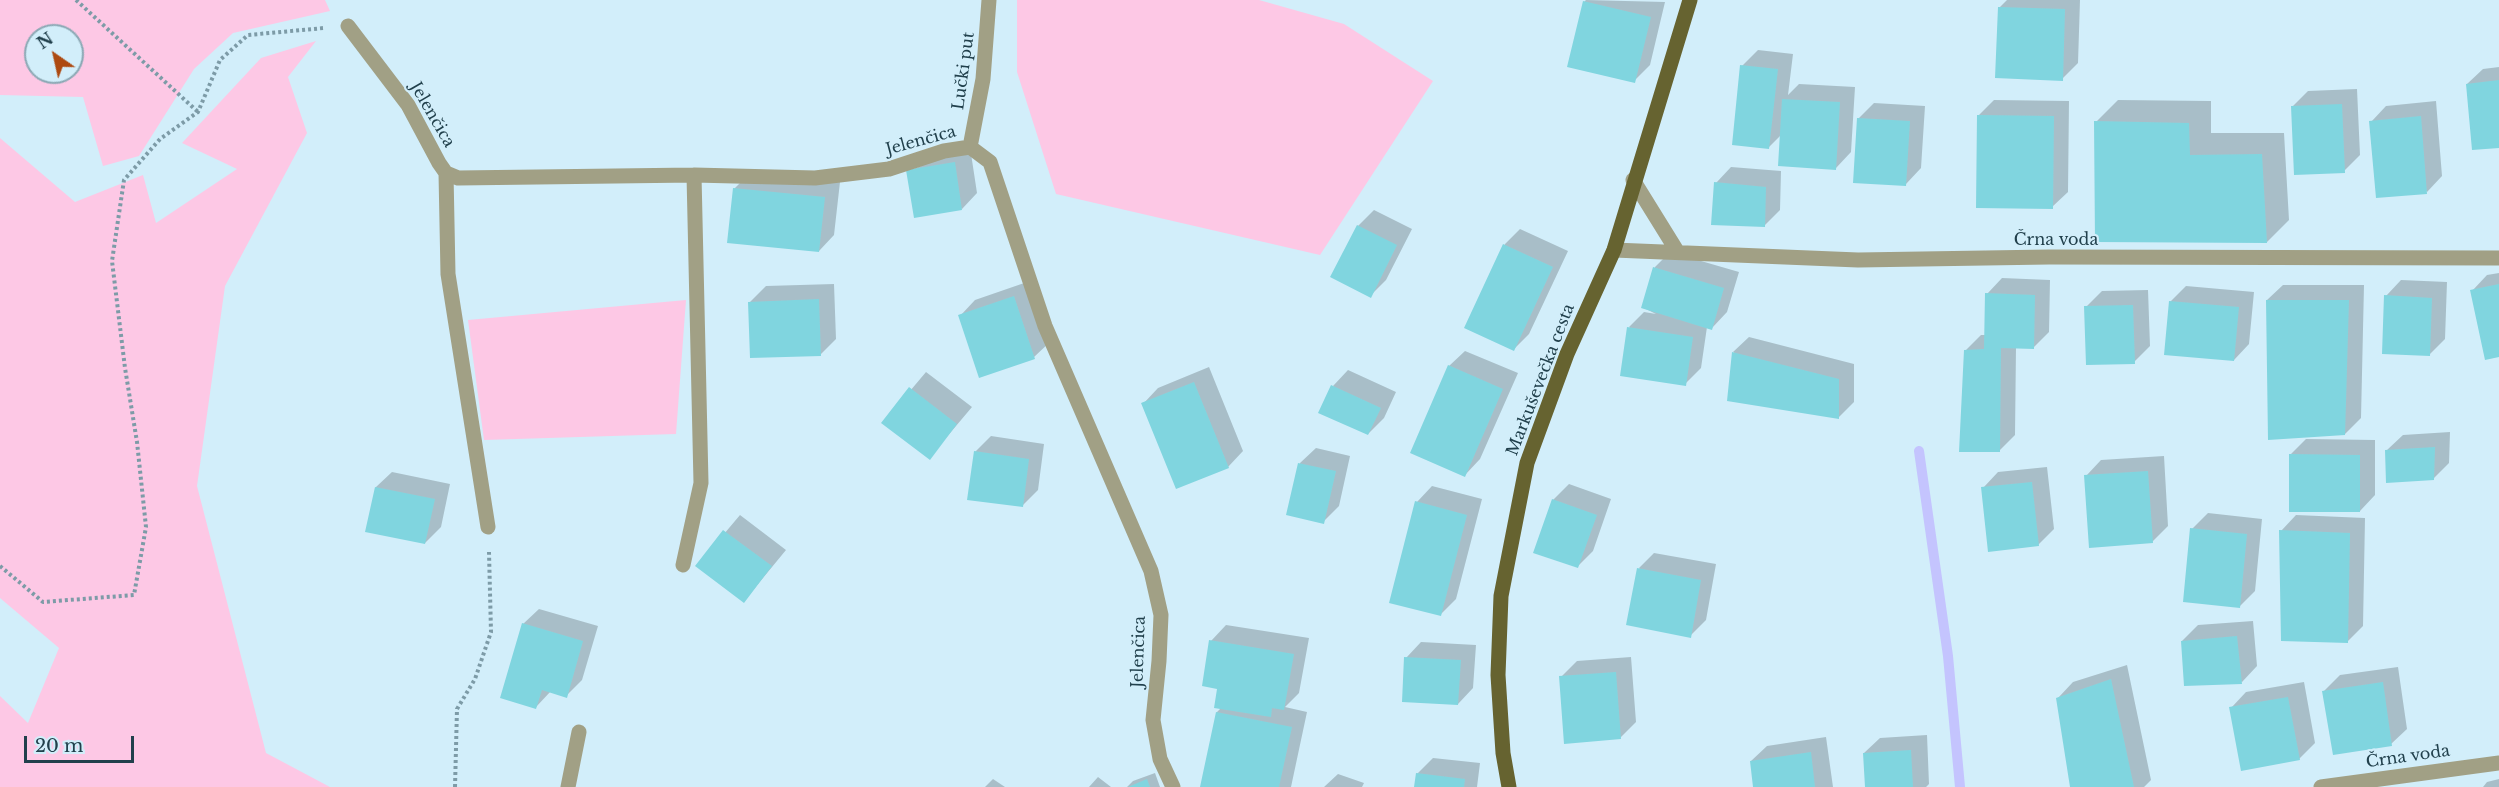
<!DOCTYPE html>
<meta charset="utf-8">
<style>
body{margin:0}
#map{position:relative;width:2499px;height:787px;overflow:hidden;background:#d2eefa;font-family:"Libre Baskerville",serif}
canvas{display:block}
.north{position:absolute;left:24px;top:24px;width:60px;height:60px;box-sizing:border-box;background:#d2eefa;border:2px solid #8ba8b4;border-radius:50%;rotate:326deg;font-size:16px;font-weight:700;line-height:24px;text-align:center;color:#21404c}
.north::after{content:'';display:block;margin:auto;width:21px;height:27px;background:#ad4a11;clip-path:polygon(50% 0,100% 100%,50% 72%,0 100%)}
.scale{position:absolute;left:24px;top:736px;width:110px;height:27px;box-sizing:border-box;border:3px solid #21404c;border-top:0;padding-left:8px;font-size:18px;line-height:21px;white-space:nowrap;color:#21404c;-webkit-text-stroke:4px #d2eefa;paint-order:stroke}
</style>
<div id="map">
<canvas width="2499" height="787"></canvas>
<div class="north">N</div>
<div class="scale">20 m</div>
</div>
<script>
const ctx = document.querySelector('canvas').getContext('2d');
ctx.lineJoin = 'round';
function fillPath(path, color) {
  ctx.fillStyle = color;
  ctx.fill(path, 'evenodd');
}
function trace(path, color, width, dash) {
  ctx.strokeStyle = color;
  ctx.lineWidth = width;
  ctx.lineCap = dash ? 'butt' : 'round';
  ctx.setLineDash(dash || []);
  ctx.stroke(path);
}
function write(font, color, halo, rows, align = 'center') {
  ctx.font = font + ' "Libre Baskerville",serif';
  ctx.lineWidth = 4.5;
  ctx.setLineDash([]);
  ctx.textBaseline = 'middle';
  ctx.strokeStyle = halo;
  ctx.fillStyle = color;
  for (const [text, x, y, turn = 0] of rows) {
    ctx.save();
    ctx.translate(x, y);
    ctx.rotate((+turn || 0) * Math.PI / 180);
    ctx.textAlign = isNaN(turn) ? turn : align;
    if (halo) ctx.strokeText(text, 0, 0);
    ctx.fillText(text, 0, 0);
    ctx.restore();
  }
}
const green = new Path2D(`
 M0 0H325L330 11 233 33 194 69 139 156 103 166 83 97 0 95ZM36 36H72V72H36Z
 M1017 0H1259L1344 24 1433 81 1320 255 1056 194 1017 72Z
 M316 41 288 77 307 133 225 286 197 486 266 753 330 787H0V696L28 723 59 648 0 598V138L75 202 143 175 156 223 237 169 182 143 261 58Z
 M686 300 676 434 484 440 468 320Z`);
const shadow = new Path2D(`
 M1586 0 1665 2 1650 65 1634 81 1584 2Z
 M2007 0H2080L2078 63 2062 79 1999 8Z
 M1758 50 1793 54 1788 95 1799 84 1855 87 1851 152 1836 168 1781 135 1769 147 1742 66Z
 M2499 67V146L2467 84 2483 69Z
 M2357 89 2360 155 2344 171 2292 107 2308 91Z
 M1994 100 2069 101 2068 192 2052 207 1978 116Z
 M2118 100 2211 101V133H2284L2289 220 2267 242 2096 122Z
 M2436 101 2442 176 2427 192 2371 122 2386 106Z
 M1874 103 1925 106 1921 168 1906 184 1858 119Z
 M970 147 977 193 962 209 908 171Z
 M1731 167 1781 171 1780 210 1764 226 1716 183Z
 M750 173 840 182 834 235 819 251 734 189Z
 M1374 210 1412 229 1386 280 1370 296 1358 226Z
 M1520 229 1568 251 1529 334 1514 349 1466 327 1505 244Z
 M1670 252 1739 272 1727 312 1712 328 1707 327 1701 368 1685 384 1629 327 1644 312 1656 314 1642 307 1655 267Z
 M2499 273V355L2472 291 2487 275Z
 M2002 278 2050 280 2049 332 2033 348 2016 347 2015 435 1999 451 1965 351 1981 335H1986L1987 294Z
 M2401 280 2447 282 2445 339 2429 355 2386 296Z
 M1030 281 1050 342 1034 357 960 316 975 300Z
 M834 284 836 339 820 355 750 302 766 286Z
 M2283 285H2364L2361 418 2345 434 2267 300Z
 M2186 286 2254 292 2249 344 2234 360 2170 302Z
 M2148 290 2150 346 2134 362 2086 307 2102 291Z
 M1749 337 1854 364V402L1838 418 1733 352Z
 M1465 351 1518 373 1480 459 1465 475 1449 366Z
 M1209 367 1243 451 1228 467 1143 404 1158 388Z
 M1348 370 1396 392 1384 418 1368 434 1333 386Z
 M926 372 972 407 929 458 883 423Z
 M2450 432 2449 463 2433 479 2387 450 2403 435Z
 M991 436 1044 444 1038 490 1022 506 975 452Z
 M2306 439 2375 440V495L2360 511 2290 455Z
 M1316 448 1350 456 1339 506 1323 522 1288 514 1300 463Z
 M2164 456 2168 526 2152 542 2086 476 2101 460Z
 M2047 467 2054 529 2038 545 1983 488 1998 472Z
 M392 472 450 484 441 527 425 543 367 531 376 487Z
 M1569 484 1611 499 1593 551 1577 567 1553 500Z
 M1432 486 1482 499 1456 599 1440 615 1417 502Z
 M2208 513 2262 519 2255 591 2239 607 2192 529Z
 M740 515 786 550 744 601 697 566Z
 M2296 515 2365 518 2363 626 2347 642 2281 531Z
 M1654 553 1716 564 1706 620 1690 636 1639 568Z
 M539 609 598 626 582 680 566 696 551 691 536 707 523 624Z
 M2253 621 2257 666 2242 682 2182 641 2198 625Z
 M1226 625 1309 638 1299 693 1285 707 1307 712 1291 787H1202L1217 712 1222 707 1211 641Z
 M1421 642 1476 645 1473 688 1458 704 1406 658Z
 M1631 657 1636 722 1620 738 1561 677 1577 661Z
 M2127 665 2151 780 2144 787H2072L2058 698 2073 682Z
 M2398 667 2407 729 2391 744 2324 691 2340 675Z
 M2304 682 2315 743 2299 759 2231 708 2246 692Z
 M1927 735 1929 784 1926 787H1866L1864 753 1880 738Z
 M1826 737 1833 787H1755L1751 761 1767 746Z
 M1433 758 1480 763 1477 787H1416L1417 774Z
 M1155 773 1160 787H1127L1133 781Z
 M1338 774 1364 783 1362 787H1324Z
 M1098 777 1111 787H1089Z
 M993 779 1005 787H985Z
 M2499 779V787H2483L2487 782Z`);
const stream = new Path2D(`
 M1919 451 1948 656 1960 787`);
const building = new Path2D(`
 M1583 1 1651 17 1635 83 1567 67Z
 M1998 7 2065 9 2063 81 1995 78Z
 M1740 65 1778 69 1769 149 1732 145Z
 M2499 80V148L2472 150 2466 84Z
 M1782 99 1840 102 1836 170 1778 166Z
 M2342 104 2345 173 2294 175 2291 106Z
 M1977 115 2054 116 2053 209 1976 208Z
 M2421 116 2427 194 2376 198 2369 121Z
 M1857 118 1910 121 1906 186 1853 183Z
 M2094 121 2189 123 2190 155 2262 154 2267 243 2095 242Z
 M955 162 962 210 914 218 906 170Z
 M1714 182 1766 187 1765 227 1711 225Z
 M733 188 825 197 819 252 727 243Z
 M1357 225 1397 245 1371 298 1330 277Z
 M1503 244 1553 267 1514 351 1464 328Z
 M1653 267 1724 288 1712 330 1641 308Z
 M2499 284V357L2485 360 2470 290Z
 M1985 293 2035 295 2034 349 2001 348 2000 452H1959L1964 350 1984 349Z
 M2384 295 2432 298 2430 356 2382 354Z
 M1014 296 1035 359 979 378 958 315Z
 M819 299 821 356 750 358 748 302Z
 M2266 300H2349L2345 435 2268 440Z
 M2169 301 2239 307 2234 361 2164 355Z
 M2133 305 2135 364 2086 365 2084 306Z
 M1627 327 1693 337 1686 386 1620 376Z
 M1732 352 1839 379V419L1727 401Z
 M1448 365 1503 389 1465 477 1410 453Z
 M1194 382 1229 468 1176 489 1141 403Z
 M1331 385 1381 408 1368 435 1318 413Z
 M909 387 957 424 930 460 881 423Z
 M2435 447 2434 480 2386 483 2385 450Z
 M974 451 1029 459 1023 507 967 500Z
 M2289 454 2360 455V512H2289Z
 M1298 463 1336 471 1324 524 1286 515Z
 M2148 471 2153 543 2089 548 2084 475Z
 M2032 482 2039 546 1988 552 1981 487Z
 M375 487 435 499 425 544 365 532Z
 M1552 499 1597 515 1578 568 1533 553Z
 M1415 501 1467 515 1441 616 1389 603Z
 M2190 528 2247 534 2240 608 2183 602Z
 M723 530 772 566 744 603 695 566Z
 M2279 530 2350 533 2348 643 2281 641Z
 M1637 568 1701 580 1691 638 1626 625Z
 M522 623 583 641 567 698 542 690 536 709 500 698Z
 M2237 636 2242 684 2184 686 2181 641Z
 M1209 640 1294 654 1284 710 1272 708 1271 717 1214 708 1217 689 1202 686Z
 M1404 657 1461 660 1458 705 1402 702Z
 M1616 672 1621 739 1564 744 1559 676Z
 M2111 679 2134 787H2070L2056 698Z
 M2383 682 2392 746 2333 755 2322 691Z
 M2288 697 2300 760 2241 771 2229 707Z
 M1216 712 1292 727 1279 787H1200Z
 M1911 750 1913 787H1865L1863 753Z
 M1811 752 1815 787H1753L1750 761Z
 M1416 773 1465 779 1464 787H1414Z
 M1147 779 1150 787H1128Z`);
const path = new Path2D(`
 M76 0 198 112
 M0 566 43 602 134 595 146 527 137 442 125 368 112 261 124 180 160 139 198 112 220 60 248 35 324 28
 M455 787 457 709 475 679 491 632 489 552`);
const minor = new Path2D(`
 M348 26 408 105 439 163 446 173 458 178 694 175 815 178 889 169 944 151 970 147 990 162 1045 326 1151 571 1161 615 1159 661 1153 720 1160 759 1173 787
 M970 147 983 79 989 0
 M446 173 448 274 488 527
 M1633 180 1677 251
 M1614 250 1858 260 2049 257 2499 258
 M683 565 701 483 694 175
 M568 787 579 732
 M2321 787 2499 763`);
const major = new Path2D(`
 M1509 787 1503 753 1498 675 1501 596 1527 463 1567 354 1614 250 1690 0`);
const streetNames = [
 ["Lučki put",964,71,-82],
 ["Jelenčica",432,115,60],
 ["Jelenčica",921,141,-15],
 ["Črna voda",2056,240],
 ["Markuševečka cesta",1541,380,-69],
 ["Jelenčica",1139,652,-88],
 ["Črna voda",2408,757,-8]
];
fillPath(green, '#fdc8e5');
fillPath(shadow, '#0003');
trace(stream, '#c4c4fe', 10);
fillPath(building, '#80d5df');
trace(path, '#7d9ba7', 4, [3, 3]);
trace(minor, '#a1a085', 15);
trace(major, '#666330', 15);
write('16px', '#21404c', '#d2eefa', streetNames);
</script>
